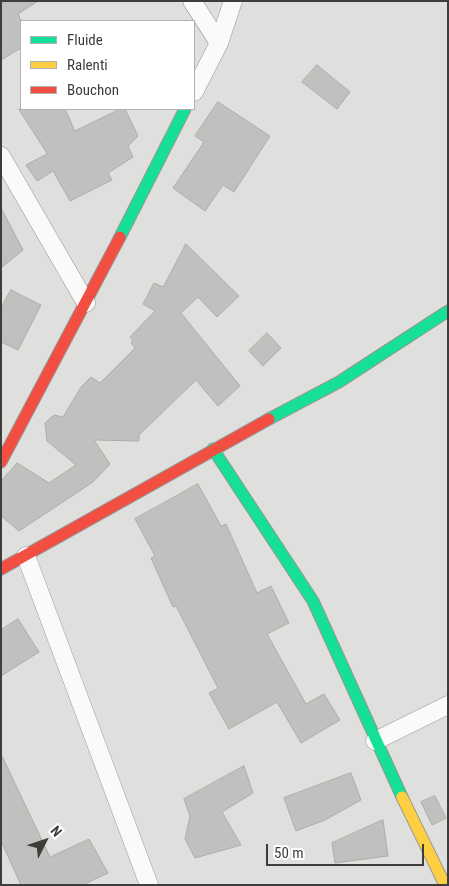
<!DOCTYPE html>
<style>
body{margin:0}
#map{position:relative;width:449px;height:886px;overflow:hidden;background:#dfdfdd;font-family:"Roboto Condensed",sans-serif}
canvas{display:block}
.frame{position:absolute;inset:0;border:2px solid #3d3d3b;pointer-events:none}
.legend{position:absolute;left:20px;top:20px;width:175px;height:90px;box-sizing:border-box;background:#fff;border:1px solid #b1b1b1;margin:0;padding:6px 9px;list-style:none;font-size:15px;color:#3d3d3b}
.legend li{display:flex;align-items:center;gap:10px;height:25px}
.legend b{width:25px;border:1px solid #b1b1b1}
.north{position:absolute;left:20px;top:816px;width:50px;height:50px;-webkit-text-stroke:4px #fff;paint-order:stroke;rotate:49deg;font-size:14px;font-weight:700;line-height:20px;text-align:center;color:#3d3d3b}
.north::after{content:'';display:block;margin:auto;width:18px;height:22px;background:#3d3d3b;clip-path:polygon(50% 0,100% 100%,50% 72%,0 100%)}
.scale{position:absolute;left:266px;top:844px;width:158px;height:22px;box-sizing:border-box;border:2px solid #3d3d3b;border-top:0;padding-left:6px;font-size:15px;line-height:18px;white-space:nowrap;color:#3d3d3b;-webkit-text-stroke:4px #fff;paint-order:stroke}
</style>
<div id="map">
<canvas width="449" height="886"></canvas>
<div class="frame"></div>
<ul class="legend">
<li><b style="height:6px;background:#16e098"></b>Fluide</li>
<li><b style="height:6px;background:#ffcf43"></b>Ralenti</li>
<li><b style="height:6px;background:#f24e42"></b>Bouchon</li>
</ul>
<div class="north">N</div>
<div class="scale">50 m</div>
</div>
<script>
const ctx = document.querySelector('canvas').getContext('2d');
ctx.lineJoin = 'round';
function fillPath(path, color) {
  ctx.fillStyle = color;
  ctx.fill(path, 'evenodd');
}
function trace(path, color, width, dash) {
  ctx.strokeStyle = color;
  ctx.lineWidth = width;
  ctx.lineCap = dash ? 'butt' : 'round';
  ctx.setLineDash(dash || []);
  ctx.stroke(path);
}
const building = new Path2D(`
 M1 1H38L18 14 21 21V48L1 60Z
 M317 65 350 92 337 109 302 82Z
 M218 102 270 136 234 192 223 185 205 211 173 188 204 142 195 136Z
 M19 109H65L75 131 120 109H125L138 136 128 146 133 157 108 173 112 180 70 201 53 171 37 181 26 165 47 154Z
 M1 208 23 250 1 268Z
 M186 244 239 296 217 317 198 297 181 313 240 386 218 406 196 380 139 435V441L94 440 110 464 93 482 19 531 1 516V481L17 463 49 483 76 465 47 441 45 423 54 415 63 417 81 387 91 377 100 383 135 348 131 343 133 341 130 337 155 311 143 304 154 283 163 287Z
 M11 290 41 305 18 350 1 342V308Z
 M267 333 281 348 263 366 249 351Z
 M198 484 221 526 226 524 257 593 271 586 289 623 267 634 306 704 324 694 340 720 301 743 277 702 229 729 209 693 218 688 176 606 173 607 151 558 155 556 135 519Z
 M18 619 39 652 1 676V630Z
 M1 754 50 857 89 839 108 873 83 885H21L1 841Z
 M244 766 253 793 222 812 241 845 195 858 185 839 190 816 184 799Z
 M351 773 361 800 325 820 296 831 284 798Z
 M435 796 446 818 432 825 421 802Z
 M383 820 388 856 335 863 332 843Z`);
const street = new Path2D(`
 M192 1 219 43
 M194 92 219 43 233 1
 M1 156 86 303
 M26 556 149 885
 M375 741 448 705`);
const fast = new Path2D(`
 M120 237 185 109
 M269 419 339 382 448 311
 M213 449 313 601 402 797`);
const slow = new Path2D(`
 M402 797 445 885`);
const jam = new Path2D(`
 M1 462 120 237
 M1 569 269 419`);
fillPath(building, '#c0c0be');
trace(building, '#acacaa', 1);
trace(street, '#969695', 19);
trace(fast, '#969695', 13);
trace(slow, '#969695', 13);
trace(jam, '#969695', 13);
trace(street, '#fafafa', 18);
trace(fast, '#16e098', 11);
trace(slow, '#ffcf43', 11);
trace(jam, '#f24e42', 11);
</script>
